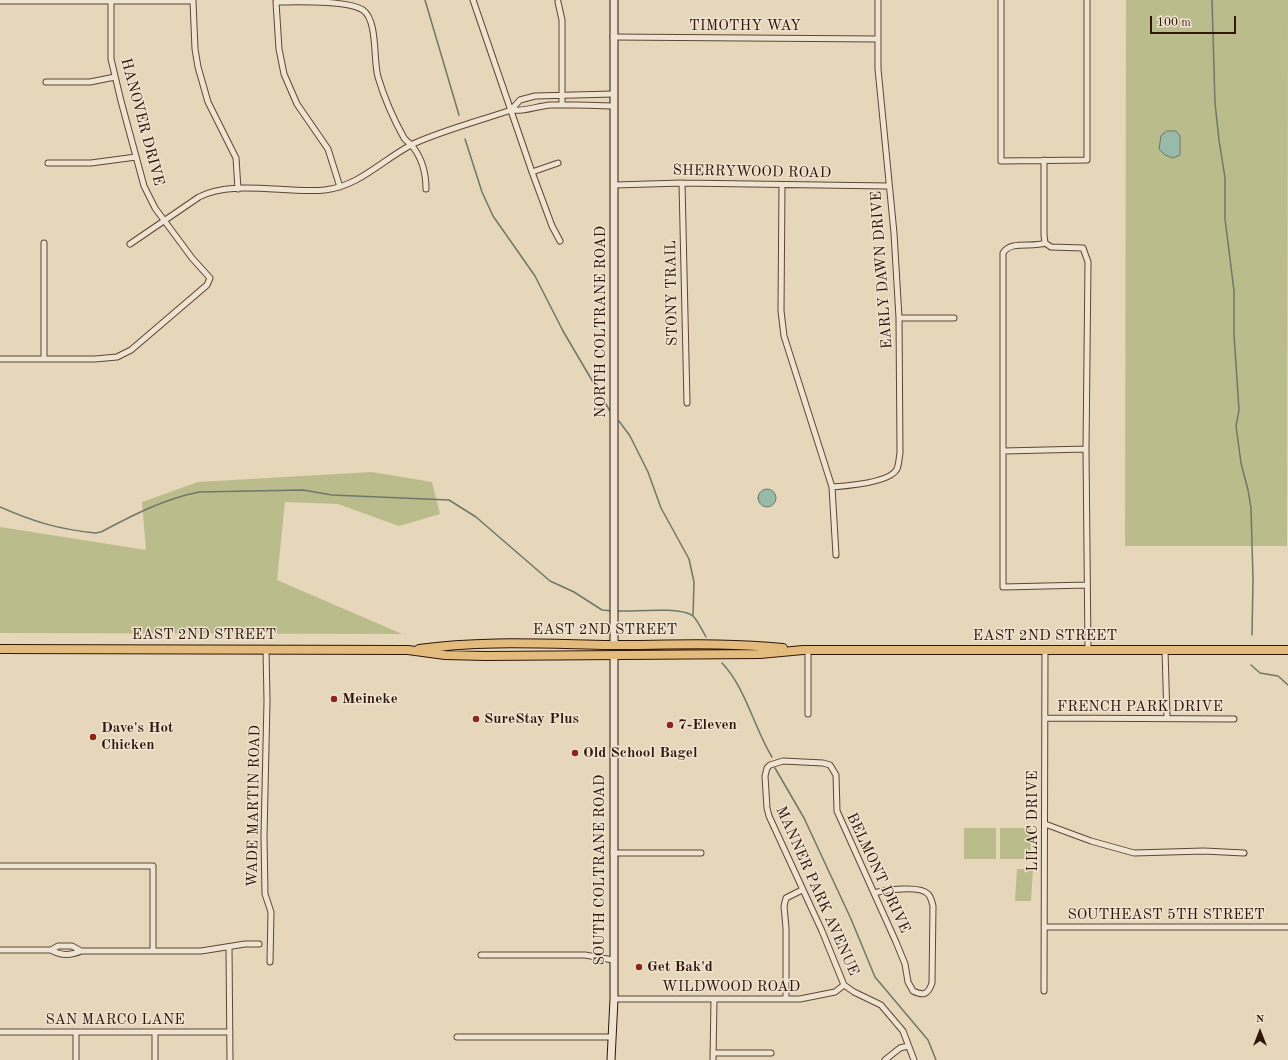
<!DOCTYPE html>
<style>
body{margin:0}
#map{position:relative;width:1288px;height:1060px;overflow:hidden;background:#e6d6ba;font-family:"Old Standard TT",serif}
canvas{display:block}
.north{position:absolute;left:1240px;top:1012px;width:40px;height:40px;-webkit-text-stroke:3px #efe4d2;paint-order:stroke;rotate:0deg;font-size:11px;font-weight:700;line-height:16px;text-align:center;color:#311609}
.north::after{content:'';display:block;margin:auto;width:14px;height:18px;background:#311609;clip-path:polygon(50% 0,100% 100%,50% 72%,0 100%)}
.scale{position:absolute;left:1150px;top:16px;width:86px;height:18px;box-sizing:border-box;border:2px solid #311609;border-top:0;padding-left:5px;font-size:12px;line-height:14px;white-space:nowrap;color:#311609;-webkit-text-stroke:3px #efe4d2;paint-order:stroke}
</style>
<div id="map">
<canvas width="1288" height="1060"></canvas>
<div class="north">N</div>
<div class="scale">100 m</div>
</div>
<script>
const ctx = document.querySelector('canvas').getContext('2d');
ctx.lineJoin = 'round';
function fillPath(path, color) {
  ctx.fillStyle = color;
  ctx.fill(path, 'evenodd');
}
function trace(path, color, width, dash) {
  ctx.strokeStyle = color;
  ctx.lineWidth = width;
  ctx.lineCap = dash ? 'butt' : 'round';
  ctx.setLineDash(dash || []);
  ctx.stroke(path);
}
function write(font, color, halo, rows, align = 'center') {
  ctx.font = font + ' "Old Standard TT",serif';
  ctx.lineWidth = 3;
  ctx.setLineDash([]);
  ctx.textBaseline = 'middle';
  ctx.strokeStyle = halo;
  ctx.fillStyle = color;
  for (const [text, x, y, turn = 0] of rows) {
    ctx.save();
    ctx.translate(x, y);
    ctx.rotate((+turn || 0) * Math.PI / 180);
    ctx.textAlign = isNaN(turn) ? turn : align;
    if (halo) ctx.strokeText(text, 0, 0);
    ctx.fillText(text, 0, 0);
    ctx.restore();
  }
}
const green = new Path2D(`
 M1126 0H1288L1287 546H1125Z
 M372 472 432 482 440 514 399 526 338 504 285 502 277 580 402 634 0 633V527L146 550 142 502 198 482Z
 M964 828H996V859H964Z
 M1000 828H1031V859H1000Z
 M1017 869H1033L1031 901H1015Z`);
const water = new Path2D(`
 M1167 131H1176L1180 136V155L1173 158 1165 155 1159 149 1161 136Z
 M758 498a9 9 0 1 1 18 0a9 9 0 1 1-18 0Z`);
const stream = new Path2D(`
 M425 0 459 115
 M1212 0 1215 103 1219 140 1225 178V219L1234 291V335L1239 410 1236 426 1241 463 1248 490 1251 508 1253 579 1252 635
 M465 139 482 192 493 216 535 276 563 331 610 411
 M619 421 630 436 648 472 661 508 689 559 694 582 693 616
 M0 507C34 522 58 529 95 533L101 532C133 515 164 499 199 492L303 490 332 495 449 500 476 517 550 581 574 592 602 610 613 611
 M616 611C633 612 680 606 693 616 698 621 702 630 706 637
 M722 663C746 688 754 728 772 757
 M1251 665 1260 673 1278 676 1288 685
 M775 768 804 818 851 919 875 977 928 1040 936 1060`);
const street = new Path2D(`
 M473 0 532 172 552 226 560 241
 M1001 0V161L1087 160V0
 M0 1H193L195 49 198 67 208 102 236 158 238 189
 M558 2 562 20V105
 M613 37 877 39
 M46 82H90L115 77
 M511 110C525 112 536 106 551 105 571 104 593 106 613 106
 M1044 160V235L1045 243 1051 247 1083 248 1088 262 1086 449 1088 650
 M48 163H91L136 157
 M532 172 558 163
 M682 183 687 403
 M615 185 682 183 888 186
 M782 185 781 311 784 336 832 487 836 555
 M340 187 328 149 297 104 284 74 279 49 276 2C298 2 346 0 363 10 378 21 373 59 378 77 384 97 394 120 404 138 406 141 410 143 413 147 423 160 426 173 426 189
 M1045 243C1032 248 1011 240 1003 253V587L1087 585
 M130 244 199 197C232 179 287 194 325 190 360 186 383 159 413 144 444 130 479 121 511 110L520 100 535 96 613 94
 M899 318H954
 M44 358V243
 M0 359H95L117 357 131 350 207 285 210 278 192 258 155 208 144 186 121 101 111 59V0
 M1004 451 1086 449
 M832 487C846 486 890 483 897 469 899 464 899 458 900 453L899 318 894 233 878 69V0
 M266 649 267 701 264 836 265 894 271 912 270 962
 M808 650V714
 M1165 650 1167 718
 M1045 718 1234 719
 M1045 824 1091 841 1134 853 1204 851 1244 853
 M613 853H701
 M0 866H153V951
 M874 893C885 890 920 885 928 894 931 897 932 902 933 906L932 983C928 995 923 996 913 991L908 982 905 964 896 942 837 811 836 775 830 765 823 763 783 761 770 765 767 768 765 776 767 808 769 816 822 931 844 985 854 992 881 1005 903 1031 914 1060
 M1045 927H1288
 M229 947 230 1060
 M0 950H51L58 946H72L81 951
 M51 950C61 956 70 956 81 951H201L245 944H259
 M481 955H585L613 960
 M1044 991 1045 650
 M614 999H800L835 992 844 985
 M786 999V928L784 906 786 898 802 890
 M0 1032H230
 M76 1032V1060
 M155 1032V1060
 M457 1037H612
 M713 1053H771
 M713 1060 714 999
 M885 1060 900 1048 908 1046`);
const secondary = new Path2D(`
 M614 0V645
 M611 1060 614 999V656`);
const primary = new Path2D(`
 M0 649 408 650 445 655 485 656 760 654 803 650H1288
 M419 649C481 640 547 644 610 645 667 645 725 642 783 648`);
const markers = [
 [334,699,4,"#8f2418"],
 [476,719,4,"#8f2418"],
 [670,725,4,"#8f2418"],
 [93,737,4,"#8f2418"],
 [575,753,4,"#8f2418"],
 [639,967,4,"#8f2418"]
];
const streetNames = [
 ["TIMOTHY WAY",745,26],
 ["HANOVER DRIVE",142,122,75],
 ["SHERRYWOOD ROAD",752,172,1],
 ["EARLY DAWN DRIVE",882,270,-94],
 ["STONY TRAIL",672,293,-91],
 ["NORTH COLTRANE ROAD",601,322,-90],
 ["EAST 2ND STREET",605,630],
 ["EAST 2ND STREET",204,635],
 ["EAST 2ND STREET",1045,636],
 ["FRENCH PARK DRIVE",1140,707],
 ["WADE MARTIN ROAD",254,806,-89],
 ["LILAC DRIVE",1033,821,-90],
 ["SOUTH COLTRANE ROAD",600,870,-90],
 ["BELMONT DRIVE",878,873,65],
 ["MANNER PARK AVENUE",817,891,66],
 ["SOUTHEAST 5TH STREET",1166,915],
 ["WILDWOOD ROAD",731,987],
 ["SAN MARCO LANE",115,1020]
];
const poiNames = [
 ["Meineke",342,699],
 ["SureStay Plus",484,719],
 ["7-Eleven",678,725],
 ["Dave's Hot",101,728],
 ["Chicken",101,745],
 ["Old School Bagel",583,753],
 ["Get Bak'd",647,967]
];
fillPath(green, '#bbbc8b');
fillPath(water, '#97baa9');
trace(water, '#6e7869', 1);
trace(stream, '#6e7869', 1.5);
trace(street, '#5e4635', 7);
trace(secondary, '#311609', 9);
trace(primary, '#311609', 10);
trace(street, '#efe4d2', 5);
trace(secondary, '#efe4d2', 7);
trace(primary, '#e3bb7d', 8);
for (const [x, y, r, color] of markers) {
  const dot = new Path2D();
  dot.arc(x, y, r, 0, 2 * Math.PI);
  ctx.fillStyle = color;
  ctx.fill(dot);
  trace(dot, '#efe4d2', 1.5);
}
write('15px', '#311609', '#efe4d2', streetNames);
write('bold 15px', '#311609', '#efe4d2', poiNames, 'left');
</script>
